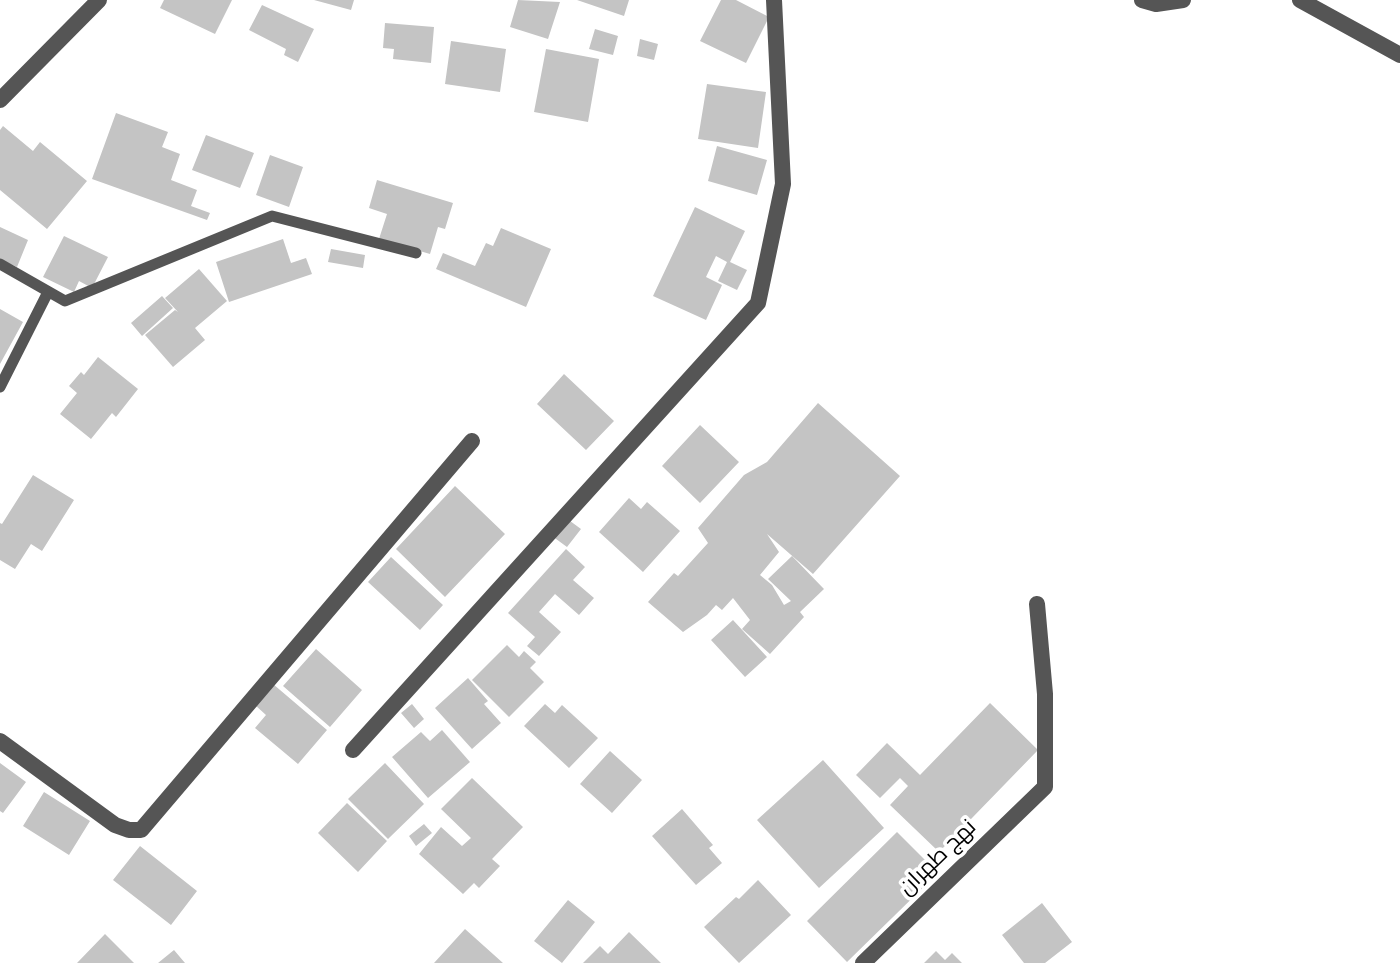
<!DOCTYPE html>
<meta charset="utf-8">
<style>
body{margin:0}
canvas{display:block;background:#fff}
</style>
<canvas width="1400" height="963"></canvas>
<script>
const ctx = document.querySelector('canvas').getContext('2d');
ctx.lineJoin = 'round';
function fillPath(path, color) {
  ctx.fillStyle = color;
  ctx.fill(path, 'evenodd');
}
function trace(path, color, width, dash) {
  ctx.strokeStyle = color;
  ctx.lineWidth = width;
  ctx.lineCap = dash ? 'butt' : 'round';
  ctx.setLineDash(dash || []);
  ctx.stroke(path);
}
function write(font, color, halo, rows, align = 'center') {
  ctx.font = font + ' Overpass,Cairo,sans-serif';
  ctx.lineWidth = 7;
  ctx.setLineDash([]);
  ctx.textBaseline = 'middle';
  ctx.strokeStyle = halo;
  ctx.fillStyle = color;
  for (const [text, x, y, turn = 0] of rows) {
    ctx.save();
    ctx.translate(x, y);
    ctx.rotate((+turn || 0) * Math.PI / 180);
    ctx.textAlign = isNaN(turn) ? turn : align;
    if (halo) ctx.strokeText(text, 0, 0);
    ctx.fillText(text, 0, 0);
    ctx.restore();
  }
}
const building = new Path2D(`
 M164 0H232L215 34 160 8Z
 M314 0H354L351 10Z
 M518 0 560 2 548 39 510 27Z
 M577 0H629L624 16Z
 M721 0H736L769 17 746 63 700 41Z
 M262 5 314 29 298 62 284 55 286 49 249 30Z
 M385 23 434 27 431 63 393 59 394 49 383 48Z
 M595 29 618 36 613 55 589 49Z
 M640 39 658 44 654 60 637 56Z
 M451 41 506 49 500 92 445 84Z
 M546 49 599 59 588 122 534 112Z
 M707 84 766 92 758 148 698 139Z
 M116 113 168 132 162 147 180 154 171 180 197 190 191 206 210 213 207 220 92 179Z
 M3 126 33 151 40 142 87 181 47 229 0 190V130Z
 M206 135 254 153 240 188 192 170Z
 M717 146 767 160 757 195 708 181Z
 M270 155 303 167 289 207 256 195Z
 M377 180 453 203 445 229 438 227 430 254 379 239 387 214 369 208Z
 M695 207 745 231 730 262 747 270 737 290 718 281 727 262 716 256 706 277 722 285 706 320 653 296Z
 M0 227 28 240 17 267 0 259Z
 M501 228 551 249 526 307 436 269 443 253 475 266 486 243 493 246Z
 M64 236 108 257 92 288 79 281 74 292 43 277Z
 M283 239 291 263 306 258 312 274 229 302 216 262Z
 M331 249 365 255 363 268 328 262Z
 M199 269 227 301 195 328 205 340 173 367 145 335 175 310 178 312 165 298Z
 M162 296 173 308 142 336 131 323Z
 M0 309 23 322 0 364Z
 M98 357 138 389 116 417 112 413 91 439 60 414 77 393 69 386 81 372 84 375Z
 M564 374 614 421 586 450 537 404Z
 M818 403 900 476 813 574 767 534 779 552 760 575 772 585 784 605 791 601 768 579 792 556 824 589 800 612 804 617 770 654 742 629 750 620 733 598 722 610 716 605 707 615 683 632 648 602 674 573 678 576 708 543 698 528 744 475 767 462Z
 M700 425 739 462 700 503 662 466Z
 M33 475 74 500 42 551 31 544 15 569 0 560V523L2 524Z
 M455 486 505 534 445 597 396 549Z
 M629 498 641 509 647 502 680 531 643 572 599 532Z
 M566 518 581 529 567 547 552 536Z
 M566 549 585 567 573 580 594 598 579 615 555 594 539 612 561 632 539 656 527 646 535 637 508 613Z
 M391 557 443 605 420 630 368 582Z
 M733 620 767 657 745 677 711 640Z
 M507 645 519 657 524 651 536 662 530 668 544 682 509 717 472 680Z
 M316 649 362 690 330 727 283 686Z
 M468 678 488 701 484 704 501 723 472 749 435 708Z
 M273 684 327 730 298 764 255 728 266 715 255 705Z
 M990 703 1038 750 939 852 890 805 908 786 900 778 880 798 856 775 887 743 920 775Z
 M412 704 424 719 414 728 401 713Z
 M545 704 555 713 562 705 598 738 569 768 524 726Z
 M442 730 470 762 428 798 392 757 421 732 430 741Z
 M610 751 642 780 612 813 580 784Z
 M823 760 884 828 819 888 757 820Z
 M0 763 26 782 3 813 0 811Z
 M385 763 424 804 388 839 348 799Z
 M472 778 523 827 492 859 500 866 479 888 474 883 463 894 419 854 441 827 462 846 471 838 441 809Z
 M44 792 90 821 69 855 23 826Z
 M347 803 387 841 358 872 318 833Z
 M682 809 713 845 709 848 722 863 696 885 652 836Z
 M424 824 432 833 416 846 409 836Z
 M897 832 938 873 847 962 807 921Z
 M140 846 197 891 171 925 113 880Z
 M758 880 791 915 739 963 704 927 736 897 739 899Z
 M568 900 595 922 562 963 534 941Z
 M1042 903 1072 942 1045 963H1024L1002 935Z
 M465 929 503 963H434Z
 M629 932 661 963H583L600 946 608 954Z
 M105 934 134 963H77Z
 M174 950 185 963H158Z
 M936 951 945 960 952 953 962 963H924Z`);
const service = new Path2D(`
 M0 264 65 301 272 216 416 253
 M0 387 48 292`);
const minor = new Path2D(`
 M1142 0 1156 4 1183 0
 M1300 0 1400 55
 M0 100 99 0
 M0 741 115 825 129 830H141L472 441
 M353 750 758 303 783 184 774 0
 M863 963 1045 787V694L1037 604`);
const streetNames = [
 ["نهج طهران",939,859,-44]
];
fillPath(building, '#c4c4c4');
trace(service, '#555', 11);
trace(minor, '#555', 16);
write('22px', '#000', '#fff', streetNames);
</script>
